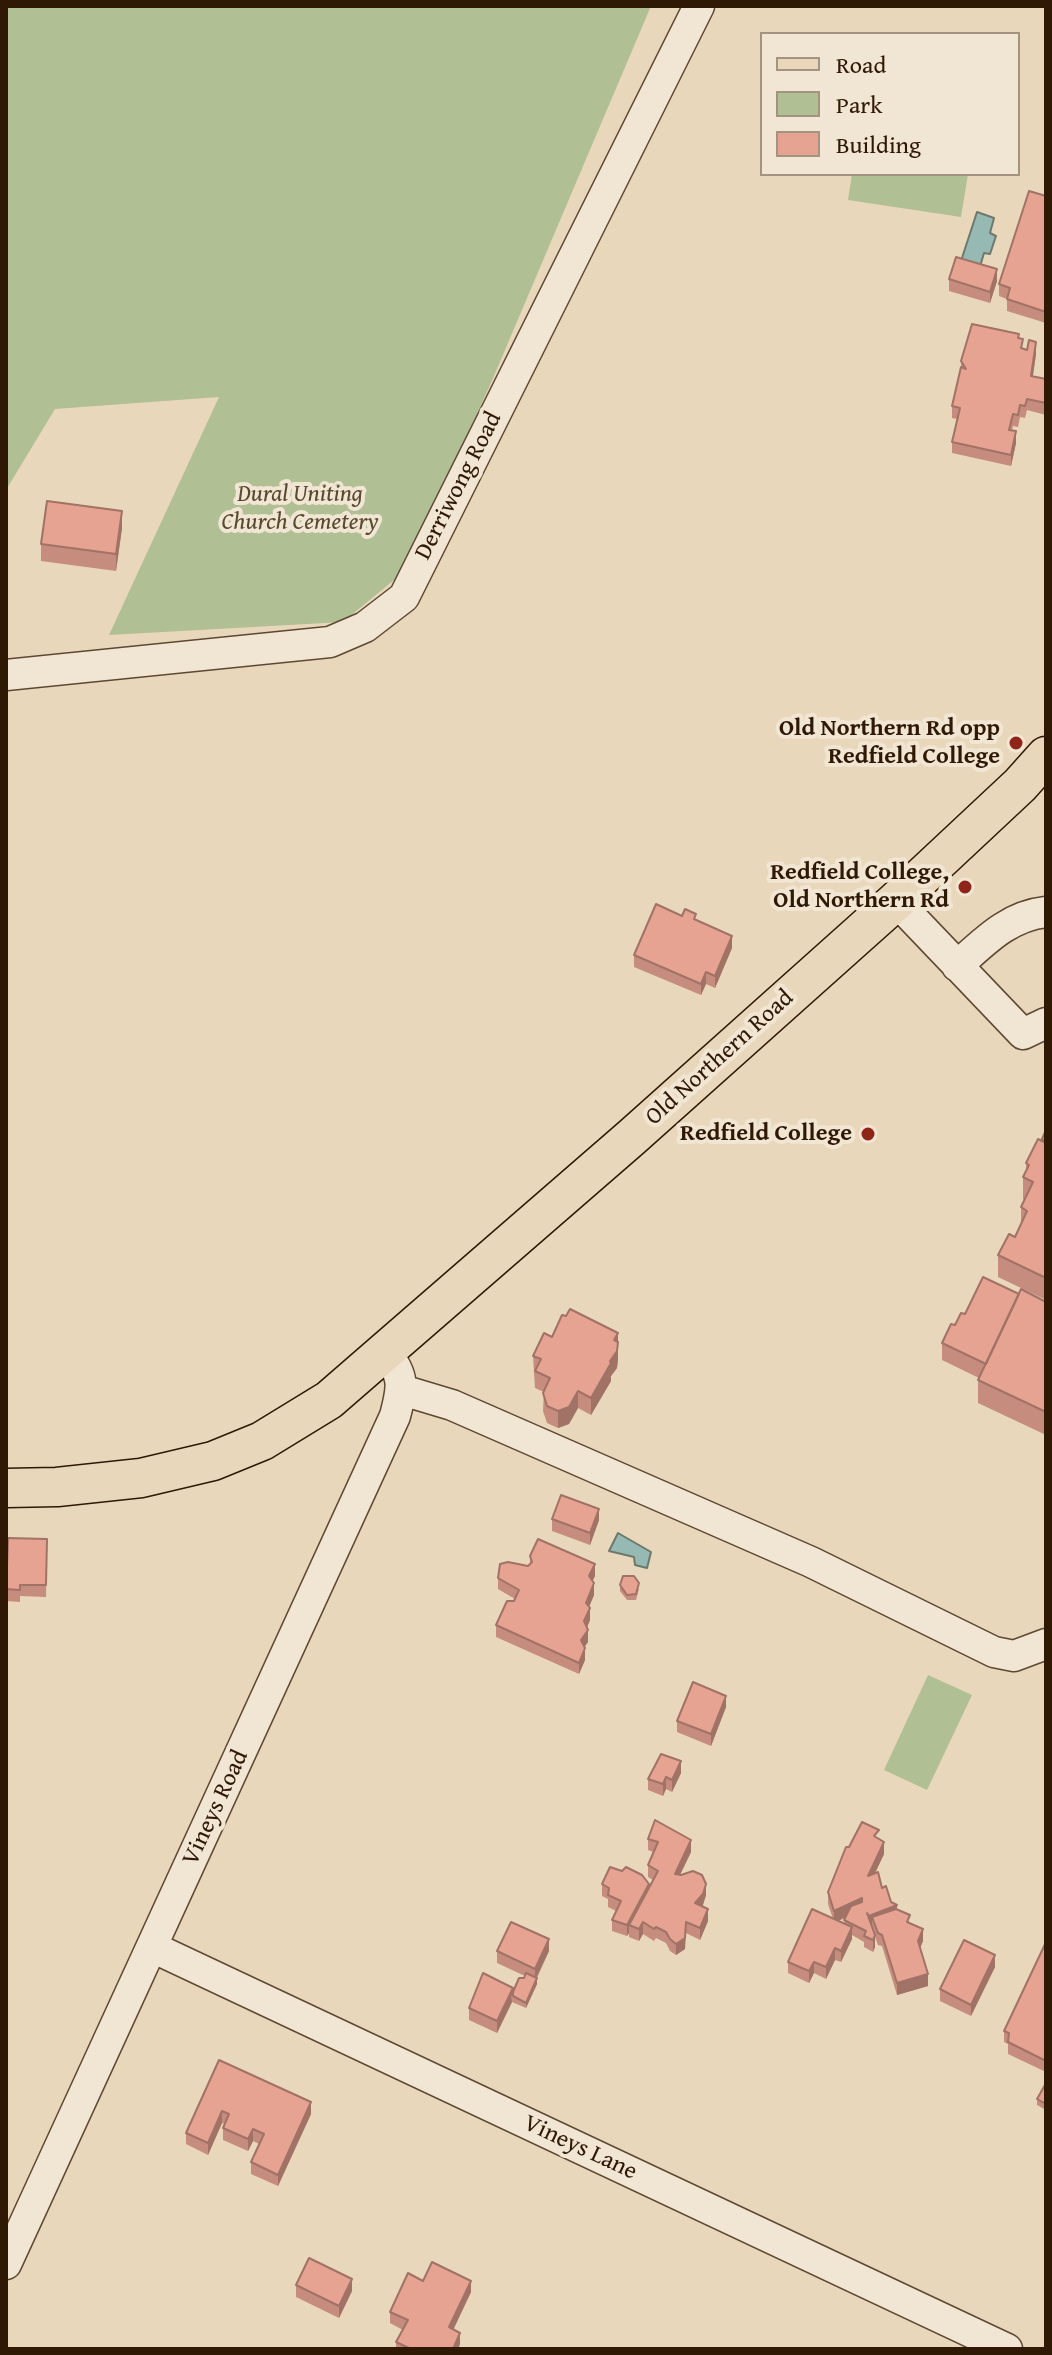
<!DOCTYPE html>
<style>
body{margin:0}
#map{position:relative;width:1052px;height:2355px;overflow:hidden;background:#e9d7bb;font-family:"Gentium Book Plus",serif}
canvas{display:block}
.frame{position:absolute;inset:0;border:8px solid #2f1804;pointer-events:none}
.legend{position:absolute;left:760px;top:32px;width:260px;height:144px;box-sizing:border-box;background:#f1e5d3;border:2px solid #a39380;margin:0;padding:10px 14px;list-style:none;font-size:24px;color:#2f1804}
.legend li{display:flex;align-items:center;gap:16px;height:40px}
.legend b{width:40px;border:2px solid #a39380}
</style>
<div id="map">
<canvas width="1052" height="2355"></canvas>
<div class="frame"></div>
<ul class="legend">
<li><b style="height:10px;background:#e9d7bb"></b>Road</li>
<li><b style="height:22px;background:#b1bf94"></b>Park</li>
<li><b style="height:22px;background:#e6a391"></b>Building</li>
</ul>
</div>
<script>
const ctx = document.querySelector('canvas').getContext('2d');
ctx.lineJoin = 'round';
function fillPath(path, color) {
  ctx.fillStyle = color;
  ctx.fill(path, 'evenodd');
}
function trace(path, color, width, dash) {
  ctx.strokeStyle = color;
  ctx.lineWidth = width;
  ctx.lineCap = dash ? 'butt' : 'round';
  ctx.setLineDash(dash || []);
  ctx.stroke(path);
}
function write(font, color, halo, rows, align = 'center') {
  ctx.font = font + ' "Gentium Book Plus",serif';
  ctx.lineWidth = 8;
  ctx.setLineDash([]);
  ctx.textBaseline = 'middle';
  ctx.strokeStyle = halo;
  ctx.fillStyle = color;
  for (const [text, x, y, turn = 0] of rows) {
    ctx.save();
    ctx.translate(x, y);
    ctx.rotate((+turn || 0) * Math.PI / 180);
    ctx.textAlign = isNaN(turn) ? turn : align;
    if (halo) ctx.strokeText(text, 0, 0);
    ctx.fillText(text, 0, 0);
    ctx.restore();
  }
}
const green = new Path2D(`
 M6 6H651L491 383 405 571 343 622 109 635 219 397 55 409 6 490Z
 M852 174H968L961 217 848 200Z
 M928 1675 972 1695 927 1790 884 1770Z`);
const water = new Path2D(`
 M977 212 994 218 990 233 996 236 990 254 984 253 979 270 960 264Z
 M618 1533 651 1552 647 1568 635 1565 634 1557 609 1551Z`);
const minor = new Path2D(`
 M6 675 330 642 365 627 404 597 699 6
 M896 901 1023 1034 1046 1023
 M957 966C984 942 1008 916 1046 912
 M402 1390 452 1405 811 1562 994 1652 1014 1656 1046 1644
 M152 1947 1007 2349
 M6 2264 395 1416C403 1386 405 1376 384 1350`);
const major = new Path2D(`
 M6 1488 57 1487 141 1478 213 1461 262 1441 329 1400 632 1137 896 901 1020 785 1046 756`);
const wall = new Path2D(`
 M1046 196V323L1007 311V299L999 296V284Z
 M949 279 997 281 990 303 949 291Z
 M1019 339 1023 349 1036 354 1033 376 1046 379V415L1027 410 1025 418 1020 417 1018 427 1013 426 1012 431 1016 443 1011 466 952 453V442L957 419 952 418V406L961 367V361Z
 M122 528 116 571 41 561V544Z
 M682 916 696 921 732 948 715 988 706 984 701 995 634 967V955Z
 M1046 1130V1300L998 1277V1255L1015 1237 1021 1226V1207L1024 1200 1023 1199V1177L1026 1171V1163L1042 1141Z
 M1019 1294 1046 1302V1435L978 1403V1380L979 1378 942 1360V1343L955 1325Z
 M618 1333V1359L617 1368 611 1376V1381L591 1415 578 1408 569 1424 558 1428 547 1423 543 1411 544 1392 535 1388 533 1356Z
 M552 1519 599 1520 590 1545 552 1531Z
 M47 1539 46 1597 20 1596V1602L6 1601V1567Z
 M530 1556 595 1576 592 1581 594 1595 589 1607 590 1620 587 1628 588 1642 585 1646V1660L579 1674 496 1637V1625L515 1599 498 1589V1578L528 1566 530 1564Z
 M620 1585 639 1589 636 1600H627L620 1591Z
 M726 1707 711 1746 677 1732V1721Z
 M681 1773 672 1792 666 1789 663 1796 648 1790V1779Z
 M648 1839 691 1852 680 1875 706 1895 702 1907 708 1921 700 1940 686 1933 685 1949 676 1955 670 1951 666 1943 656 1938 654 1941 643 1934 639 1941 629 1937V1933L627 1936 612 1931V1920L616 1911 608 1907V1899L602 1896V1884L649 1888 653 1880 648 1877V1865L653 1852 648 1850Z
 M879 1839 884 1854 875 1873 882 1888 891 1902 910 1923 923 1941 920 1948 928 1986 897 1995 882 1946 878 1945 875 1937V1947L873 1952 864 1947V1942L852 1935V1939L841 1962 835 1960 826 1979 814 1973 809 1983 788 1973V1962L833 1919 828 1904V1892L849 1847ZM846 1917 844 1924 838 1921Z
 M1046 1942V2072L1008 2054V2044L1004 2042V2031Z
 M497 1951H549L537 1978V1984L526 2008 512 2002 497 2033 469 2020V2008L513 1992 525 1976 497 1963Z
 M995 1967 971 2016 940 2001V1989Z
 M219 2060 311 2114 278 2186 251 2174V2162L259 2144 253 2141 248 2151 223 2140V2128L225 2124 222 2123 208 2155 186 2144V2133Z
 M1046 2083V2110L1037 2105V2099Z
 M423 2281 471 2292 453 2329 460 2344 458 2349H396V2342L403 2330 390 2323V2312Z
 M296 2285 352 2291 339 2318 296 2297Z`);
const shadedWall = new Path2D(`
 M997 269V281L990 303V292Z
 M1036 342V354L1031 388V376Z
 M1016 431V443L1011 466V455Z
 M122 511V528L116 571V554Z
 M732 936V948L715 988V976Z
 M706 972V984L701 995V984Z
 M618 1333V1359L617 1368 611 1376V1381L591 1415V1398L610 1361 614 1340Z
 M578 1391V1408L569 1424 558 1428V1411Z
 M599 1509V1520L590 1545V1533Z
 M595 1564V1576L589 1588V1576Z
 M594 1583V1595L586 1614V1603Z
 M590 1608V1620L584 1633V1621Z
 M588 1630V1642L581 1652V1640Z
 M585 1648V1660L579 1674V1663Z
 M726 1696V1707L711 1746V1734Z
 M681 1761V1773L672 1792V1780Z
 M666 1777V1789L663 1796V1784Z
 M691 1840V1852L675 1885V1874Z
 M884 1842V1854L868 1888V1876Z
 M649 1884V1896L629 1925V1933L627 1936V1925Z
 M706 1884V1895L703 1905 695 1915V1903Z
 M862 1898V1909L834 1923V1911Z
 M897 1905V1917H872V1926L869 1927V1916Z
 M708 1909V1921L700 1940V1928Z
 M643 1922V1934L639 1941V1929Z
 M686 1922 685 1949 676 1955V1944Z
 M852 1927V1939L841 1962V1951Z
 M923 1929V1941L918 1953V1941Z
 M875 1935V1947L873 1952V1940Z
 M549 1939V1951L535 1980V1969Z
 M835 1948V1960L826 1979V1967Z
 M995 1955V1967L971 2016V2005Z
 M814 1962V1973L809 1983V1971Z
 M928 1974V1986L897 1995V1983Z
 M537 1978V1984L526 2008V2003Z
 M513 1988V1996H511L512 2002 497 2033V2021Z
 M311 2102V2114L278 2186V2175Z
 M222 2111V2123L208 2155V2143Z
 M253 2129V2141L248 2151V2139Z
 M352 2279V2291L339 2318V2306Z
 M471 2281V2292L449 2339V2327Z
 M460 2333V2344L458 2349H453Z`);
const building = new Path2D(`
 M1029 191 1046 196V312L1007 299 1010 288 999 284Z
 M956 257 997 269 990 292 949 279Z
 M972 324 1019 334 1018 338 1023 339 1021 348 1027 350 1029 340 1036 342 1031 376 1046 379V403L1027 399 1025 406 1020 405 1018 415 1013 414 1009 430 1016 431 1011 455 952 442 960 408 952 406 961 367 966 369 961 361Z
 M47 501 122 511 116 554 41 544Z
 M656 904 682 916 685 909 696 914 694 919 732 936 715 976 706 972 701 984 634 955Z
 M1046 1130V1278L998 1255 1009 1234 1015 1237 1027 1211 1021 1207 1033 1182 1023 1177 1029 1165 1026 1163 1038 1139 1046 1143 1042 1139Z
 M983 1277 1019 1294 986 1364 942 1343 951 1324 955 1325 961 1313 965 1314Z
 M1021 1289 1046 1302V1412L978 1380Z
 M570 1309 618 1333 614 1340 618 1342 617 1351 610 1361 611 1363 591 1398 578 1391 569 1407 558 1411 547 1406 543 1393 550 1378 535 1371 541 1359 533 1356 544 1333 552 1337 562 1315 566 1316Z
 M561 1495 599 1509 590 1533 552 1519Z
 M8 1538 47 1539 46 1585H20V1590L6 1589V1567H7Z
 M538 1539 595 1564 589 1576 594 1583 586 1603 590 1608 584 1621 588 1630 581 1640 585 1648 579 1663 496 1625 507 1601H514L519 1590 498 1578 500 1564 508 1562 528 1566 532 1562 530 1556Z
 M623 1576H634L639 1583 636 1594 627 1595 620 1585Z
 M693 1682 726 1696 711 1734 677 1721Z
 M661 1754 681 1761 672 1780 666 1777 663 1784 648 1779Z
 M655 1820 691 1840 675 1874 681 1875 693 1871 702 1875 706 1884 703 1894 695 1903 708 1909 700 1928 686 1922 685 1938 676 1944 670 1939 666 1932 656 1927 654 1929 643 1922 639 1929 629 1925 658 1871 648 1865 658 1842 648 1839Z
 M862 1822 879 1830 874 1836 884 1842 868 1876 878 1872 882 1888 886 1886 891 1902 897 1905 869 1916 867 1913 875 1935 873 1940 864 1936 866 1931 844 1920 851 1906 862 1902V1898L834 1911 828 1892 846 1847H849Z
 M610 1867 622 1871 626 1867 642 1875 649 1884 627 1925 612 1920 621 1901 608 1895 609 1888 602 1884Z
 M812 1909 852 1927 841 1951 835 1948 826 1967 814 1962 809 1971 788 1962Z
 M896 1909 910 1915 907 1922 923 1929 918 1941 928 1974 897 1983 882 1935 878 1933 872 1917Z
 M511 1922 549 1939 535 1969 497 1951Z
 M964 1940 995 1955 971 2005 940 1989Z
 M1046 1942V2061L1008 2042 1009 2033 1004 2031Z
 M483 1973 513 1988 497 2021 469 2008Z
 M526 1973 537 1978 526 2003 513 1996V1992L519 1978H524Z
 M219 2060 311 2102 278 2175 251 2162 264 2134 253 2129 248 2139 223 2128 229 2114 222 2111 208 2143 186 2133Z
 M1046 2083V2104L1037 2099Z
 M309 2258 352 2279 339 2306 296 2285Z
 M432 2262 471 2281 449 2327 460 2333 453 2349H411L396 2342 408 2320 390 2312 408 2273 423 2281Z`);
const markers = [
 [1016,743,8,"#8f2418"],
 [965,887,8,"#8f2418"],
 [868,1134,8,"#8f2418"]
];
const streetNames = [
 ["Derriwong Road",459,486,-63],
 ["Old Northern Road",720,1058,-42],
 ["Vineys Road",216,1808,-65],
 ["Vineys Lane",580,2148,25]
];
const parkNames = [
 ["Dural Uniting",300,495],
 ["Church Cemetery",300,523]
];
const poiNames = [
 ["Old Northern Rd opp",1000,729],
 ["Redfield College",1000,757],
 ["Redfield College,",949,873],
 ["Old Northern Rd",949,901],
 ["Redfield College",852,1134]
];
fillPath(green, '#b1bf94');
fillPath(water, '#97b9b3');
trace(water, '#6d796d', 2);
trace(minor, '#5e4832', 33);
trace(major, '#2f1804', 41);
trace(minor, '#f1e5d3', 30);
trace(major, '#e9d7bb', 38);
fillPath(wall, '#c68c7d');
fillPath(shadedWall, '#a17266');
fillPath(building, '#e6a391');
trace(building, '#a17266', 2);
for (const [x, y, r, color] of markers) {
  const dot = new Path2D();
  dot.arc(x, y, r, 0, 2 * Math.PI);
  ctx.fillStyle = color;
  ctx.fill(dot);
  trace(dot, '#f1e5d3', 3);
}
write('24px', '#2f1804', '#f1e5d3', streetNames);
write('italic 24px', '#564a2f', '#f1e5d3', parkNames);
write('bold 24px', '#2f1804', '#f1e5d3', poiNames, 'right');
</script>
